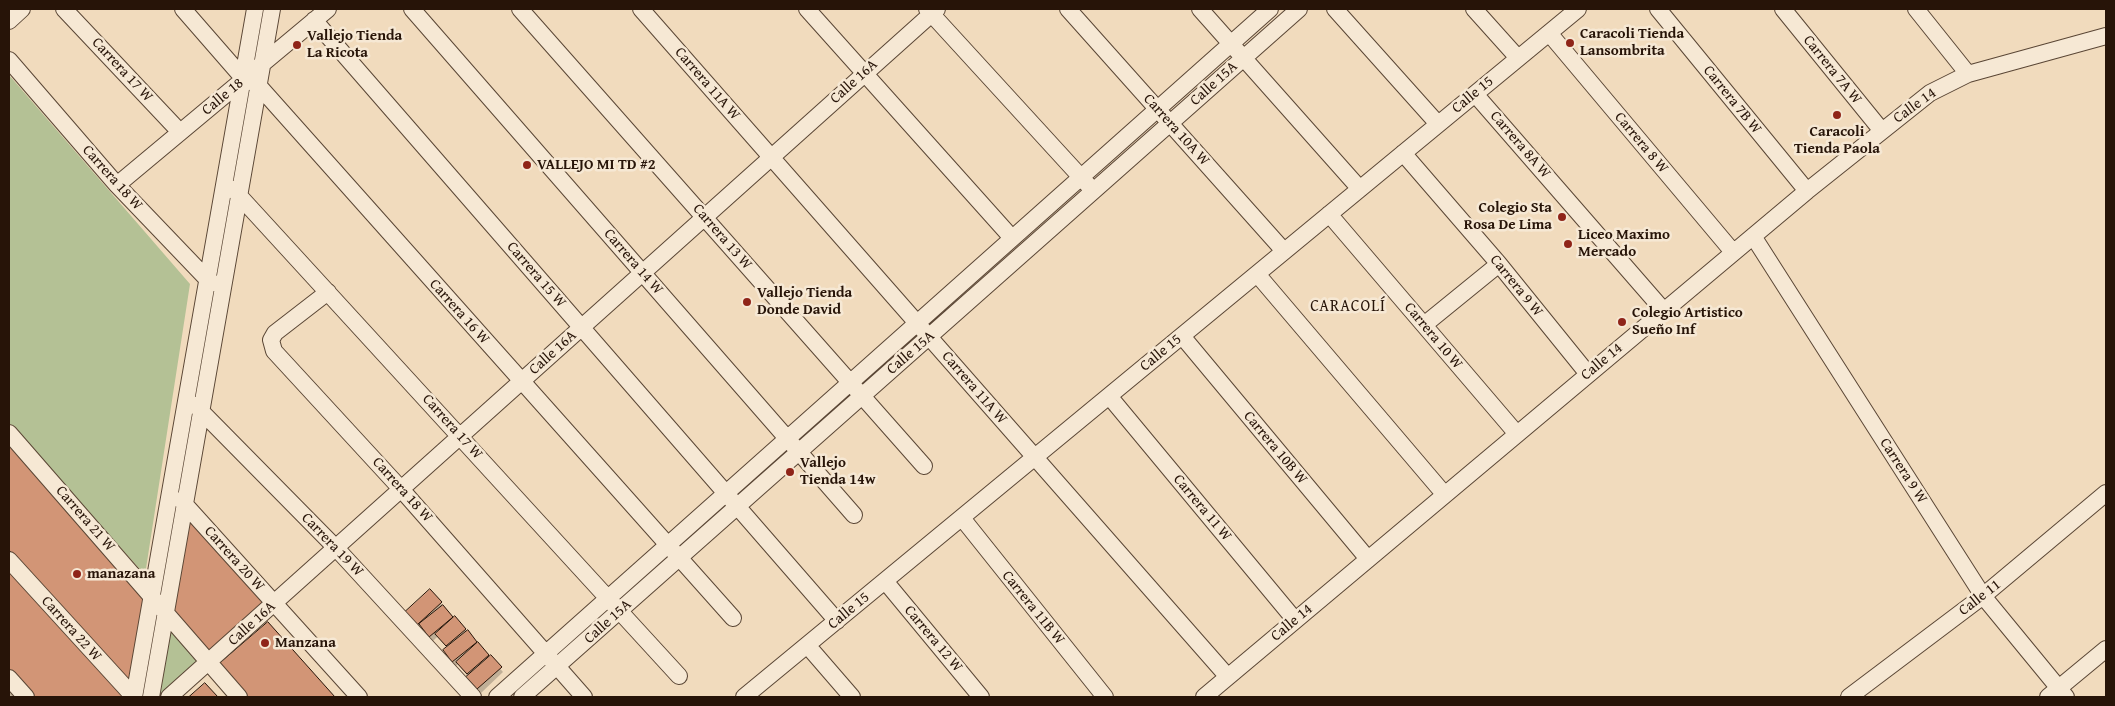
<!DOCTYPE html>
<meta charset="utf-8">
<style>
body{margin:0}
#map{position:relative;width:2115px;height:706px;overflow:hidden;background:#f1dbbd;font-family:"Gentium Book Plus",serif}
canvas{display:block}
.frame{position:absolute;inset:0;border:10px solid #271408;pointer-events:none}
</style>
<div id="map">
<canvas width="2115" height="706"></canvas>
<div class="frame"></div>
</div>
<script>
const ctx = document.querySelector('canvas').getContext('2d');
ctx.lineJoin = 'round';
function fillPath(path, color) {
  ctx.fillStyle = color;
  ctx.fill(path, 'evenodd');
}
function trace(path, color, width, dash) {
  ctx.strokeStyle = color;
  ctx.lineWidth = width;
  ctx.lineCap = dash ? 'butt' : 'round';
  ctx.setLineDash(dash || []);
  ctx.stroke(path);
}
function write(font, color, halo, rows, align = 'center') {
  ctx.font = font + ' "Gentium Book Plus",serif';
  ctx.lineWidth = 5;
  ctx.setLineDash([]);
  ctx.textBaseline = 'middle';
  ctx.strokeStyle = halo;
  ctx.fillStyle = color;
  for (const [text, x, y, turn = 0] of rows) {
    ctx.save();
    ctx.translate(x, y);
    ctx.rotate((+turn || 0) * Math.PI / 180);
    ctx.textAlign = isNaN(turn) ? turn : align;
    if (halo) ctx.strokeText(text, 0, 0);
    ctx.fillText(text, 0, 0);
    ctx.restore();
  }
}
const green = new Path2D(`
 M9 75 190 284 145 575 9 423Z
 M171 627 202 663 160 697Z`);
const shadow = new Path2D(`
 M9 443 134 686 9 551Z
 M9 566 129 697H31L9 672Z
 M441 603 453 619 465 629 503 672 481 693 458 664 456 666 447 655V648L438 636 433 641 423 627 420 629 409 617Z
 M268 624 334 697H248L224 669Z
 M9 687 18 697H9Z`);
const building = new Path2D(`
 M9 441 144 597 131 683 9 550Z
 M190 518 266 603 209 652 174 610Z
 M9 564 130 697H31L9 672Z
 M430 589 442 602 417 625 405 612Z
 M443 605 453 617 429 637 419 624Z
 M455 616 466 629 446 646 435 634Z
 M268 622 335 697H248L219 664Z
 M468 630 477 642 452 662 443 650Z
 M478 642 489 655 467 674 456 662Z
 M491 655 502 667 477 689 466 677Z
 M205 683 218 697H189Z`);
const minor = new Path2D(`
 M64 9 180 132
 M183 9 244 79 258 85 733 618
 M412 9 854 515
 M520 9 924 466
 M641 9 1228 677
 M807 9 1012 238
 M927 9 1089 186
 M1068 9 1284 251
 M1200 9 1360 189
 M1335 9 1438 124
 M1474 9 1518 58
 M1658 9 1807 191
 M1783 9 1882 131
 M1916 9 1968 74
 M314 20 837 621
 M9 21 22 9
 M1549 33 1733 252
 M9 60 117 185 207 279 213 283
 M1475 94 1664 311
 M1403 153 1499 264 1588 374
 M117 185 328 9
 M233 189 679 676
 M1329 214 1517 434
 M1753 236 1983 596 2066 697
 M1257 274 1445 495
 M328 292 275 333 271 340 274 351 401 489 584 697
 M1424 325 1499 264
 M1182 336 1368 559
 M1109 396 1295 620
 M195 405 336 548 473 697
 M9 433 239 697
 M181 500 359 697
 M962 518 1105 697
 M9 560 134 697
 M885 581 981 697
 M807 645 852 697
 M9 678 26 697
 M134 697 255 9
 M151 697 272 9
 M169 697 937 9
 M497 697 1270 9
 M522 697 1299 9
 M744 697 1578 9
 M1204 697 1807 191 1930 93 1968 74 2106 36
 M1849 697 1983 596 2106 493
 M2048 697 2106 649`);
const markers = [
 [1570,43,5,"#8f2418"],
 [297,45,5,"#8f2418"],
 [1837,115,5,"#8f2418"],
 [527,165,5,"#8f2418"],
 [1562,217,5,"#8f2418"],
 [1568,244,5,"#8f2418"],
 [747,302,5,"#8f2418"],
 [1622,322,5,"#8f2418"],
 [790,472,5,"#8f2418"],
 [77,574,5,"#8f2418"],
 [265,643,5,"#8f2418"]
];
const poiNames = [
 ["Caracoli Tienda",1580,34],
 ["Lansombrita",1580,51],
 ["Vallejo Tienda",307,36],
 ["La Ricota",307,53],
 ["Caracoli",1837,132,"center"],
 ["Tienda Paola",1837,149,"center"],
 ["VALLEJO MI TD #2",537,165],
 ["Colegio Sta",1552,208,"right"],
 ["Rosa De Lima",1552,225,"right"],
 ["Liceo Maximo",1578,235],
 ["Mercado",1578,252],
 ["Vallejo Tienda",757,293],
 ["Donde David",757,310],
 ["Colegio Artistico",1632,313],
 ["Sueño Inf",1632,330],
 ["Vallejo",800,463],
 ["Tienda 14w",800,480],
 ["manazana",87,574],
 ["Manzana",275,643]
];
const streetNames = [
 ["Carrera 17 W",122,70,47],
 ["Carrera 7A W",1832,70,51],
 ["Calle 16A",854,82,-42],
 ["Carrera 11A W",707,84,49],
 ["Calle 15A",1214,84,-42],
 ["Calle 15",1473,95,-40],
 ["Calle 18",223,97,-40],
 ["Carrera 7B W",1732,100,51],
 ["Calle 14",1915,106,-36],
 ["Carrera 10A W",1176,130,48],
 ["Carrera 8 W",1641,143,50],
 ["Carrera 8A W",1520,145,49],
 ["Carrera 18 W",112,178,48],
 ["Carrera 13 W",722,237,49],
 ["Carrera 14 W",633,262,49],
 ["Carrera 15 W",536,275,49],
 ["Carrera 9 W",1516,286,51],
 ["Carrera 16 W",459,312,48],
 ["Carrera 10 W",1433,336,50],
 ["Calle 16A",553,353,-42],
 ["Calle 15A",911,353,-41],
 ["Calle 15",1161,353,-40],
 ["Calle 14",1602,362,-40],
 ["Carrera 11A W",974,388,49],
 ["Carrera 17 W",452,427,48],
 ["Carrera 10B W",1275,448,50],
 ["Carrera 9 W",1903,471,57],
 ["Carrera 18 W",402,490,48],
 ["Carrera 11 W",1202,508,50],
 ["Carrera 21 W",85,519,49],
 ["Carrera 19 W",332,545,46],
 ["Carrera 20 W",234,559,48],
 ["Calle 11",1980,598,-38],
 ["Carrera 11B W",1033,608,51],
 ["Calle 15",849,611,-40],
 ["Calle 15A",608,622,-42],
 ["Calle 14",1292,623,-40],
 ["Calle 16A",252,624,-42],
 ["Carrera 22 W",71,629,48],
 ["Carrera 12 W",933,639,50]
];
const neighbourhoodNames = [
 ["CARACOLÍ",1348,307]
];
fillPath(green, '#b4c195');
fillPath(shadow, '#0003');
fillPath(building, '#d29576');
trace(building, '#271408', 1);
trace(minor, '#5a4635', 18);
trace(minor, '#f6e8d4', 16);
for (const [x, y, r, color] of markers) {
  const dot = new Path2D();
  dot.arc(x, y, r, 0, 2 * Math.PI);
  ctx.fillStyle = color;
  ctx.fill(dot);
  trace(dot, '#f6e8d4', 2);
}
write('bold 15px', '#271408', '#f6e8d4', poiNames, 'left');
write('15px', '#271408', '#f6e8d4', streetNames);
ctx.letterSpacing = '1px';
write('16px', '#271408', '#f6e8d4', neighbourhoodNames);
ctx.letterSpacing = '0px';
</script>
